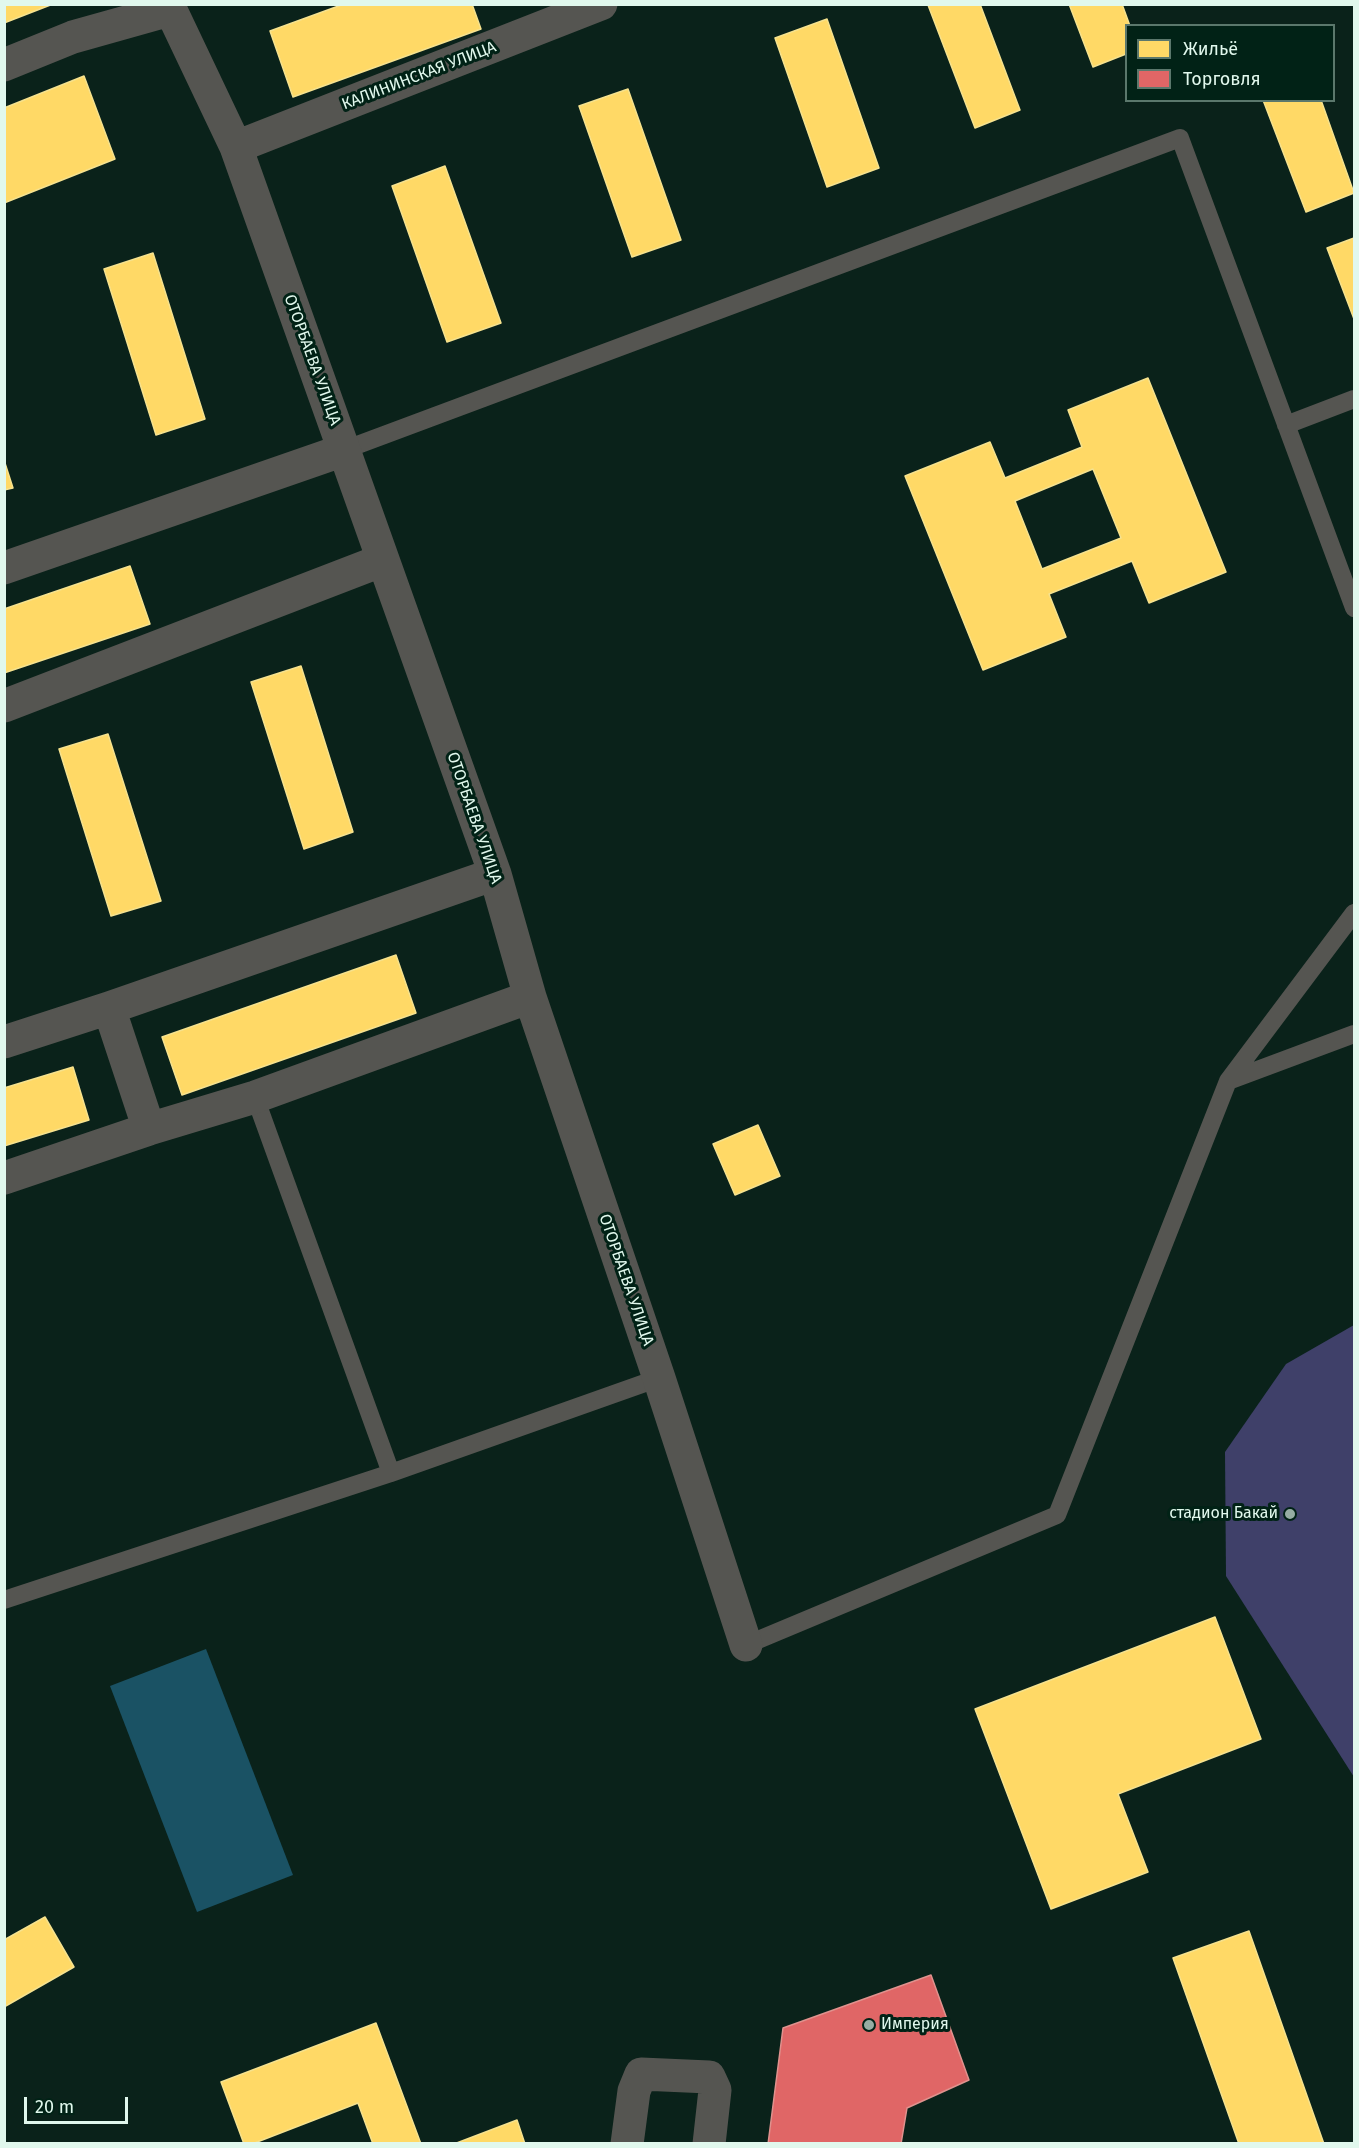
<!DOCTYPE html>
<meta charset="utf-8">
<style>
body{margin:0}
#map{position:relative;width:1359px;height:2148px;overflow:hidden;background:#0a221a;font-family:"Fira Sans",sans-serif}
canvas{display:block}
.frame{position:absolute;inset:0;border:6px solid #e1f8ed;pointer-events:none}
.legend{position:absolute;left:1125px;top:24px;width:210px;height:78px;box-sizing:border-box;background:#012216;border:2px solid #5b786c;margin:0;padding:8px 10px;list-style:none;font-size:18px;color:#e1f8ed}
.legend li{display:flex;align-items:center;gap:12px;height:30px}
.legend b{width:30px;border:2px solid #5b786c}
.scale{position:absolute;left:24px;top:2097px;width:104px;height:27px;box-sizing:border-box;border:3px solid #e1f8ed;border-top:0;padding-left:8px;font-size:18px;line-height:21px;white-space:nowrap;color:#e1f8ed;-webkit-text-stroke:4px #012216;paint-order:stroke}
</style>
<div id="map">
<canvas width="1359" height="2148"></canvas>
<div class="frame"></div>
<ul class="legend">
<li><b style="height:16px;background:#ffd966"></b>Жильё</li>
<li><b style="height:16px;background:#e06666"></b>Торговля</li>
</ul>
<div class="scale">20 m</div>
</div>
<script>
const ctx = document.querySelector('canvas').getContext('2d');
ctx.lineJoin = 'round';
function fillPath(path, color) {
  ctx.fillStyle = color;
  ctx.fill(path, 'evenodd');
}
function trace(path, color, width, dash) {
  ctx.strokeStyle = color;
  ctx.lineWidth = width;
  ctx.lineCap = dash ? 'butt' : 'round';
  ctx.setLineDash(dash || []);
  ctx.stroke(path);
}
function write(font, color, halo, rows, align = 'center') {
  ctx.font = font + ' "Fira Sans",sans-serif';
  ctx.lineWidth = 6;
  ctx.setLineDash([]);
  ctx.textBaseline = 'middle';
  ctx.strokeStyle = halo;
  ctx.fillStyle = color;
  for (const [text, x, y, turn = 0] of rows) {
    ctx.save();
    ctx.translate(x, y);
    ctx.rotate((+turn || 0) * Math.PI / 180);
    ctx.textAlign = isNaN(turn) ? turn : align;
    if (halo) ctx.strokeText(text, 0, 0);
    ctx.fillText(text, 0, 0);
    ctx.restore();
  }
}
const green = new Path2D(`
 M1354 1325V1777L1226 1576 1225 1452 1286 1364Z`);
const water = new Path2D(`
 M206 1649 293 1875 197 1912 110 1686Z`);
const homes = new Path2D(`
 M4 4H53L4 23Z
 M344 4H472L481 29 293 97 270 31Z
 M980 4 1020 110 975 128 928 5Z
 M1069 4H1122L1130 26H1126V54L1093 67Z
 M827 19 879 168 827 187 775 38Z
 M84 76 115 159 4 203V108Z
 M628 89 681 240 632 257 579 106Z
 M1263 100H1321L1354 193 1306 212Z
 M445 166 501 323 447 342 392 186Z
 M1354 238V319L1327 248Z
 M153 253 205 419 156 435 104 269Z
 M1148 378 1226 572 1149 603 1132 561 1049 594 1066 637 983 670 905 476 990 442 1005 478 1082 447 1068 410ZM1093 469 1121 538 1042 569 1015 501Z
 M4 460 13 488 4 490Z
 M130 566 150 624 4 673V609Z
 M301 666 353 832 304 849 251 682Z
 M108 734 161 901 111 916 59 749Z
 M396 955 416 1013 182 1095 162 1037Z
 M73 1067 89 1120 4 1146V1088Z
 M758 1125 780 1176 735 1195 713 1144Z
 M1215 1617 1261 1739 1118 1794 1148 1872 1051 1909 975 1709Z
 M45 1917 74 1967 4 2007V1940Z
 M1249 1931 1324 2144H1239L1173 1958Z
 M376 2023 421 2144H373L358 2103 252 2144H244L221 2082Z
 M517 2120 525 2144H454Z`);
const shops = new Path2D(`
 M931 1975 969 2080 907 2108 901 2144H768L783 2028Z`);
const lane = new Path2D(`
 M1286 425 1354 399
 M344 450 1180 138 1354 608
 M1228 1081 1354 913
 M255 1097 391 1473
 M4 1600 391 1473 659 1378
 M746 1645 1057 1515 1228 1081 1354 1034`);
const street = new Path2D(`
 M168 4 236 147 495 874 530 997 659 1378 746 1645
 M4 65 73 37 169 10
 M236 147 601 4
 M4 568 344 450
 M4 706 383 560
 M109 1008 149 1129
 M4 1042 109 1008 495 874
 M4 1178 149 1129 255 1097 530 997
 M627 2144 634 2091 641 2074 709 2077 715 2090 709 2144`);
const markers = [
 [1290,1514,6,"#96ada3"],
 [869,2025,6,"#96ada3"]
];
const streetNames = [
 ["КАЛИНИНСКАЯ УЛИЦА",419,76,-21],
 ["ОТОРБАЕВА УЛИЦА",312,360,70],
 ["ОТОРБАЕВА УЛИЦА",474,818,71],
 ["ОТОРБАЕВА УЛИЦА",626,1280,71]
];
const poiNames = [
 ["стадион Бакай",1278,1514],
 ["Империя",881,2025,"left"]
];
fillPath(green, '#3f4069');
fillPath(water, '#1a5264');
fillPath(homes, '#ffd966');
trace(homes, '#f6e28e', 1.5);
fillPath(shops, '#e06666');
trace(shops, '#e0928e', 1.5);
trace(lane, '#555551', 18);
trace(street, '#555551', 33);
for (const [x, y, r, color] of markers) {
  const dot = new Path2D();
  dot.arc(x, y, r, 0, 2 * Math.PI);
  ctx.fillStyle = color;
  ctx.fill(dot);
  trace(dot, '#012216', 2);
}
write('16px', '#e1f8ed', '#012216', streetNames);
write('16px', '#e1f8ed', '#012216', poiNames, 'right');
</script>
